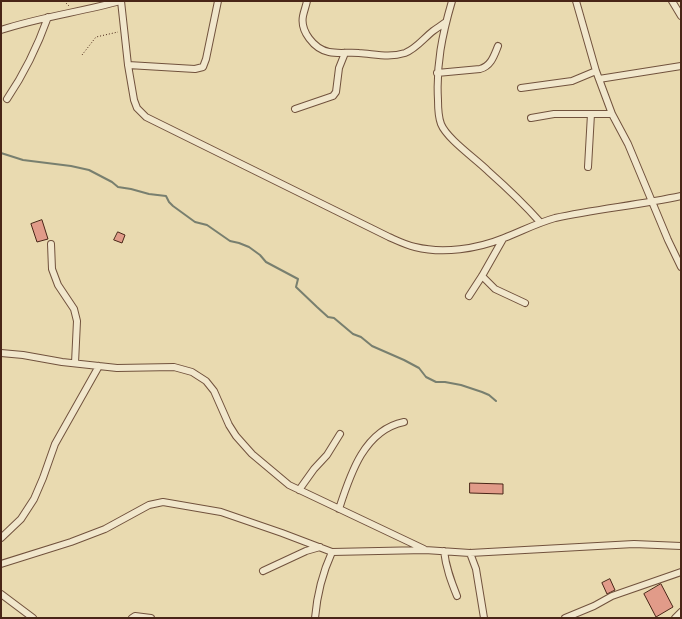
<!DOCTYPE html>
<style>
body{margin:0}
#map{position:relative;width:682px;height:619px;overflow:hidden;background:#e9dab0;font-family:"Gentium Book Plus",serif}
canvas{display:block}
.frame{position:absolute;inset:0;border:2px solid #492517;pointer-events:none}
</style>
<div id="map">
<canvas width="682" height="619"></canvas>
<div class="frame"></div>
</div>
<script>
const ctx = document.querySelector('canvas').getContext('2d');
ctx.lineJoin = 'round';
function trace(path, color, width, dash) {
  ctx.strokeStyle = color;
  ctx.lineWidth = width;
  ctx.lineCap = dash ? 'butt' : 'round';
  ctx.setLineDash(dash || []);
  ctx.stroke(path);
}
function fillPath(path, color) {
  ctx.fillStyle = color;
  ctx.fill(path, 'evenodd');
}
const stream = new Path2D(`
 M1 153 23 160 71 166 89 170 112 182 118 187 131 189 149 194 166 196 169 202 173 206 195 222 207 225 230 241 239 243 249 247 260 255 266 262 298 279 296 287 317 307 328 317 334 318 353 334 361 337 372 346 404 360 419 368 426 377 436 382H445L461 385 482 392 489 395 496 401`);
const building = new Path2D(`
 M42 220 48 239 37 242 31 224Z
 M118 232 125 235 122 243 114 240Z
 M470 483 503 484V494L470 493Z
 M610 579 615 590 607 594 602 583Z
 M661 584 673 607 656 617 644 594Z`);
const path = new Path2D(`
 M64 1 70 7
 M82 55 96 37 118 32`);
const street = new Path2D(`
 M121 1 128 65 134 100 137 108 146 117 389 237C398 241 406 245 415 247 443 254 477 249 504 238 522 231 537 223 555 218 597 209 639 205 681 196
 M307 1C306 6 304 11 303 16 300 31 314 49 329 52 339 54 349 52 359 53 375 54 389 58 405 53 416 49 424 38 433 31 437 28 442 25 446 22
 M452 1C442 35 436 65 438 100 438 108 438 116 441 124 447 139 476 159 488 171 506 187 524 204 540 222
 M576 1 596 71 612 114 628 144 668 240 681 267
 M672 1 681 16
 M1 30C40 17 81 12 120 1
 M128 65 195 69 203 67 206 59 218 1
 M437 73 480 69C491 66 494 56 498 46
 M599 79 681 66
 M521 88 572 81 596 71
 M7 99C24 74 38 45 48 17
 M295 109 333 96 336 92 339 68 345 53
 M531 118 554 114H612
 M588 167 591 114
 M51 244 52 269 58 285 74 309 77 321 75 363
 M482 276 495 289 525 303
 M469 296 482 276 503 239
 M1 353 23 355 62 362 117 368 174 367 192 372 206 381 214 391 229 425 236 436 252 454 289 485 424 549
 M299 490 314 469 327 455 340 434
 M339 509C350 475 364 430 404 422
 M1 538 21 519 34 499 43 478 55 444 99 366
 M444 551C446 568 451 581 457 596
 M470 553 476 569 484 618
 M1 564 71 542 105 529 149 505 163 502 221 512 282 533 332 552 425 550 470 553 634 544 681 546
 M263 571 306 551 320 547
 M1 594 33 618
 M132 618 135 616 151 618
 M315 618C317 595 322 574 332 552
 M565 618 594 606 612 596 681 572
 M675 618 681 612`);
trace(stream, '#787f6f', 2);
fillPath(building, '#e19b89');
trace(building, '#492517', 1);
trace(street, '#71523d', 8);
trace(path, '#492517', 1, [1, 2]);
trace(street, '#f1e7cc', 6);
</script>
